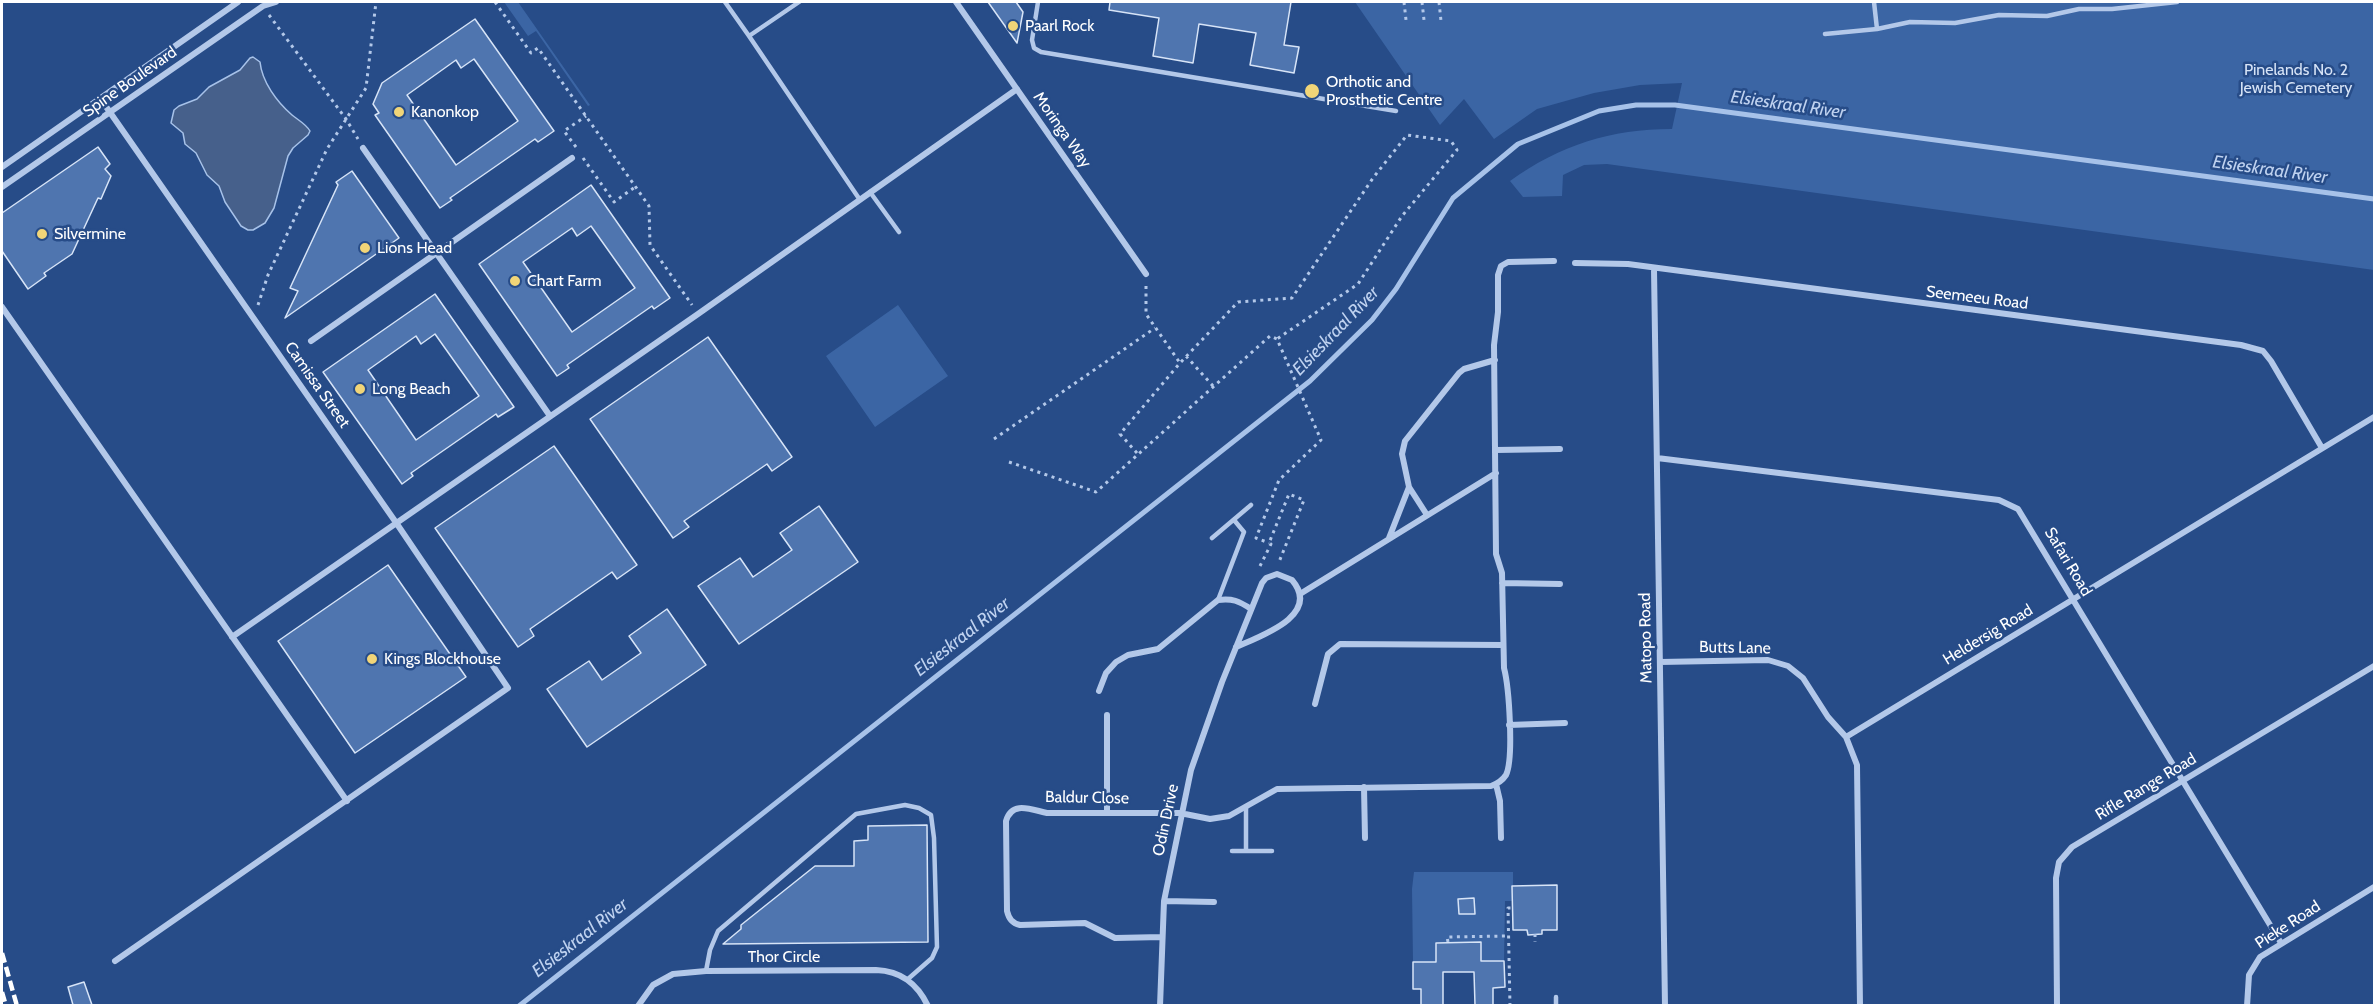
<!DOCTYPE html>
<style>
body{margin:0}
#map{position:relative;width:2376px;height:1007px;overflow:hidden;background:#274c88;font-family:Cabin,sans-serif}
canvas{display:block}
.frame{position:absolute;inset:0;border:3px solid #fff;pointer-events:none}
</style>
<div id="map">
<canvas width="2376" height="1007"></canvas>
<div class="frame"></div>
</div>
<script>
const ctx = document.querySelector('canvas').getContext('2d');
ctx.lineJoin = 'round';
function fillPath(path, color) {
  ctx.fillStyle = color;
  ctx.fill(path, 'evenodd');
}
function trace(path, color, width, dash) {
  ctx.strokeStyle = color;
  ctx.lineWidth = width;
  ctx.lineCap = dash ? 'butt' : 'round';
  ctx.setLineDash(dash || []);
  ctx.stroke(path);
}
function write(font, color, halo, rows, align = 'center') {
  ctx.font = font + ' Cabin,sans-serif';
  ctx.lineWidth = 5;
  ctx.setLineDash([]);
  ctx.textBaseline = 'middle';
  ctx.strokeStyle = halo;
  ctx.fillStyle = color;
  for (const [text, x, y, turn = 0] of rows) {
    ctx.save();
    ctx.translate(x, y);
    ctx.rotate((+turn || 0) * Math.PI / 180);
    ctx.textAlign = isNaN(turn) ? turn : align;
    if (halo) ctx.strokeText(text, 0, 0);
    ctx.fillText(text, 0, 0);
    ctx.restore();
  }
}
const green = new Path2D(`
 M504 2H518L590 105 588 106 536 31 528 36Z
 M1355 2H2374V270L1607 164 1584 165 1563 175 1562 196 1523 197 1510 181C1560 145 1611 129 1672 129L1682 83 1640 85 1594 93 1537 109 1494 139 1464 99 1440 125Z
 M898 305 948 376 875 427 826 356Z
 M1414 872H1513V901H1505L1504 961H1481L1480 942 1436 943V962H1413L1412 889Z`);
const water = new Path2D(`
 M253 57 260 62C262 82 277 102 292 115 298 120 306 124 310 131L308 135 293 148 288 156 274 208 265 223 253 230H248L241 226 225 202 219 186 207 175 196 153 185 144 183 133 171 123 174 110 179 106 197 99 209 87 240 70 250 58Z`);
const stream = new Path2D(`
 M519 1006 1310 381 1372 320 1396 289 1453 198 1518 144 1599 111 1636 105H1675L2374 199`);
const building = new Path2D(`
 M988 2H1016L1023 12 1017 43Z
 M1110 2H1291L1284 45 1299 47 1294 73 1250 65 1256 33 1199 24 1193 63 1153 56 1159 18 1109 10Z
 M475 19 554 131 538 142 535 139 450 198 452 200 440 208 375 115 379 113 373 104 382 83ZM474 59 518 121 456 165 407 95 456 60 461 68Z
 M98 147 110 164 105 169 111 176 101 199 98 198 72 254 44 273 46 276 28 289 2 251V213Z
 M352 171 399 238 285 318 298 291 290 288 338 185 336 182Z
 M591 185 670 298 654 309 652 306 567 365 569 368 557 376 479 264ZM591 226 635 288 572 332 523 262 572 228 577 236Z
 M435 294 514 407 498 417 496 414 411 473 413 476 402 484 323 372ZM435 334 479 396 416 440 368 370 416 336 421 344Z
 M708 337 792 457 772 471 767 464 684 521 689 527 673 538 590 419Z
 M554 446 637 565 617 579 612 572 530 629 534 636 518 647 435 528Z
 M819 506 858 562 739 644 698 586 740 558 753 577 792 550 780 533Z
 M388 565 466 677 355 753 278 641Z
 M667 609 706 665 587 747 547 689 589 661 602 680 641 653 629 636Z
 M927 825 928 942 723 944 741 929V925L815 866H854V841L868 840V826Z
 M1557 885V930H1542V934L1528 935 1527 930H1513L1512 886Z
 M1474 898 1475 914H1459L1458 899Z
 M1481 942V961H1504L1505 987 1493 988V1005H1475L1474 972H1443V1005H1421V989H1413V962H1436V943Z
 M84 982 92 1005H73L68 987Z`);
const path = new Path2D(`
 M495 2 531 53 538 48 649 206 650 245 692 305
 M1404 2 1406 20
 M1422 2 1424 20
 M1439 2 1441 21
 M269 15 346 119 358 139
 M576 147 564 131 586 116
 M583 158 614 202 635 187
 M1146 286V314L1180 363
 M258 305 268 275 327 149 366 88 376 2
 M1186 356 1213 386
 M994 439 1155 328
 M1137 453 1120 434 1180 363 1238 302 1292 298 1373 178 1407 135 1451 141 1457 150 1402 216 1358 284 1277 339
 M1009 462 1096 492 1270 336 1277 339 1321 440 1279 480 1256 538 1269 543
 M1260 566 1271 544 1269 543 1289 494 1304 500 1279 562
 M1535 934V942
 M1448 942 1447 937 1509 936
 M1510 1006 1508 908H1511`);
const service = new Path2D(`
 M725 2 749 36 799 2
 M1038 2 1032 40 1034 48 1041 52 1396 111
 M1874 2 1877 29
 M1825 34 1877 29 1910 22 1955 23 1999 15 2047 16 2079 9H2112L2177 2
 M749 36 860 200
 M870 192 899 232
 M1212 538 1251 505
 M1218 600 1244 532 1234 520
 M1246 807V851
 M1232 851H1272
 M706 971 710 950 718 931 856 814 905 805 919 808 931 815 934 838 937 947 932 958 908 979
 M1556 997V1006`);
const minor = new Path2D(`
 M956 2 1146 274
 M100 98 397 524 508 688 115 961
 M363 148 550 416
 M2 167 238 2
 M2 187 263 6 276 2
 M1575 263 1628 264 2241 345 2263 351 2271 361 2322 448
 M1654 269 1665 1006
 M2 307 347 801
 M311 341 572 158
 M1496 450 1560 449
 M1657 458 1999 500 2018 509 2281 943
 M1409 487 1427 515
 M1389 538 1409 487 1402 454 1405 441 1459 373 1464 369 1495 360
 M1502 583 1560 584
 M1300 594 1496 473
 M232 637 698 314 1017 89
 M1660 662 1768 660 1788 666 1803 678 1828 717 1846 737 1857 765 1860 1006
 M1099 691 1106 673 1116 662 1128 655 1158 649 1218 600C1232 598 1239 601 1251 609
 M1315 704 1328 654 1340 644 1503 645
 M1107 715V813
 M1509 725 1565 723
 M1846 737 2374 417
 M1496 784 1500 801 1501 838
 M1364 787 1365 838
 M1164 901 1214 902
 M1162 937 1115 938 1085 923 1020 925C1012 923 1009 919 1007 911L1006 821C1012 800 1032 810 1047 813H1180L1210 819 1229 816 1277 789 1491 786C1497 784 1502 781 1506 775 1514 758 1509 687 1504 668L1502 573 1496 554 1494 345 1498 312V275L1501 266 1508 262 1554 261
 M638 1006 653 985 673 974 706 971 876 970C901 971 917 983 928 1006
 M1160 1006 1164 901 1191 770 1222 682 1262 583 1266 578 1277 574 1292 580C1322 615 1261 636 1236 647
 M2057 1006 2056 878 2059 862 2072 847 2374 666
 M2247 1006 2249 975 2260 957 2374 887`);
const rail = new Path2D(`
 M2 953 17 1006
 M2 992 6 1006`);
const markers = [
 [1013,26,6,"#f1d578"],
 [1312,91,8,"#f1d578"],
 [399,112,6,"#f1d578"],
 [42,234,6,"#f1d578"],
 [365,248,6,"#f1d578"],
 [515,281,6,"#f1d578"],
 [360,389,6,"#f1d578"],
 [372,659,6,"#f1d578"]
];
const poiNames = [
 ["Paarl Rock",1025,26],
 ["Orthotic and",1326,82],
 ["Prosthetic Centre",1326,100],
 ["Kanonkop",411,112],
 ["Silvermine",54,234],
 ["Lions Head",377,248],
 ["Chart Farm",527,281],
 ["Long Beach",372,389],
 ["Kings Blockhouse",384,659]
];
const parkNames = [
 ["Pinelands No. 2",2296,70],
 ["Jewish Cemetery",2296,88]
];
const streetNames = [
 ["Spine Boulevard",130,82,-35],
 ["Moringa Way",1062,130,55],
 ["Seemeeu Road",1977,298,7],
 ["Camissa Street",317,385,55],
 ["Safari Road",2068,562,59],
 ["Heldersig Road",1988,635,-31],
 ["Matopo Road",1646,638,-91],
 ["Butts Lane",1735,648,1],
 ["Rifle Range Road",2146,787,-31],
 ["Baldur Close",1087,798,1],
 ["Odin Drive",1166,820,-78],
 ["Pieke Road",2288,925,-33],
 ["Thor Circle",784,957]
];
const waterNames = [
 ["Elsieskraal River",1788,105,8],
 ["Elsieskraal River",2270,170,8],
 ["Elsieskraal River",1336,331,-46],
 ["Elsieskraal River",962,637,-38],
 ["Elsieskraal River",580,938,-38]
];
fillPath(green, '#3b65a4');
fillPath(water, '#46608b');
trace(water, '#a7c2e9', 1.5);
trace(stream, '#a7c2e9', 5);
fillPath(building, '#4f75af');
trace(building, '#d7e4f7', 1.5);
trace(path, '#b3c8e9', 3, [3, 4.5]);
trace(service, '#b3c8e9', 4.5);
trace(minor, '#b3c8e9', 6);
trace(rail, '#fff', 4.5, [10, 4.5]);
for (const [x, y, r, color] of markers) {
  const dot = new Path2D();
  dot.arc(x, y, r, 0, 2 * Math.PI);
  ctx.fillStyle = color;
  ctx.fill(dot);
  trace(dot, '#274c88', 2);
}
write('16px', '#fff', '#274c88', poiNames, 'left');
write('16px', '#d7e4f7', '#274c88', parkNames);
write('16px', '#fff', '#274c88', streetNames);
write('italic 18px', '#bfd2f0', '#274c88', waterNames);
</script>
